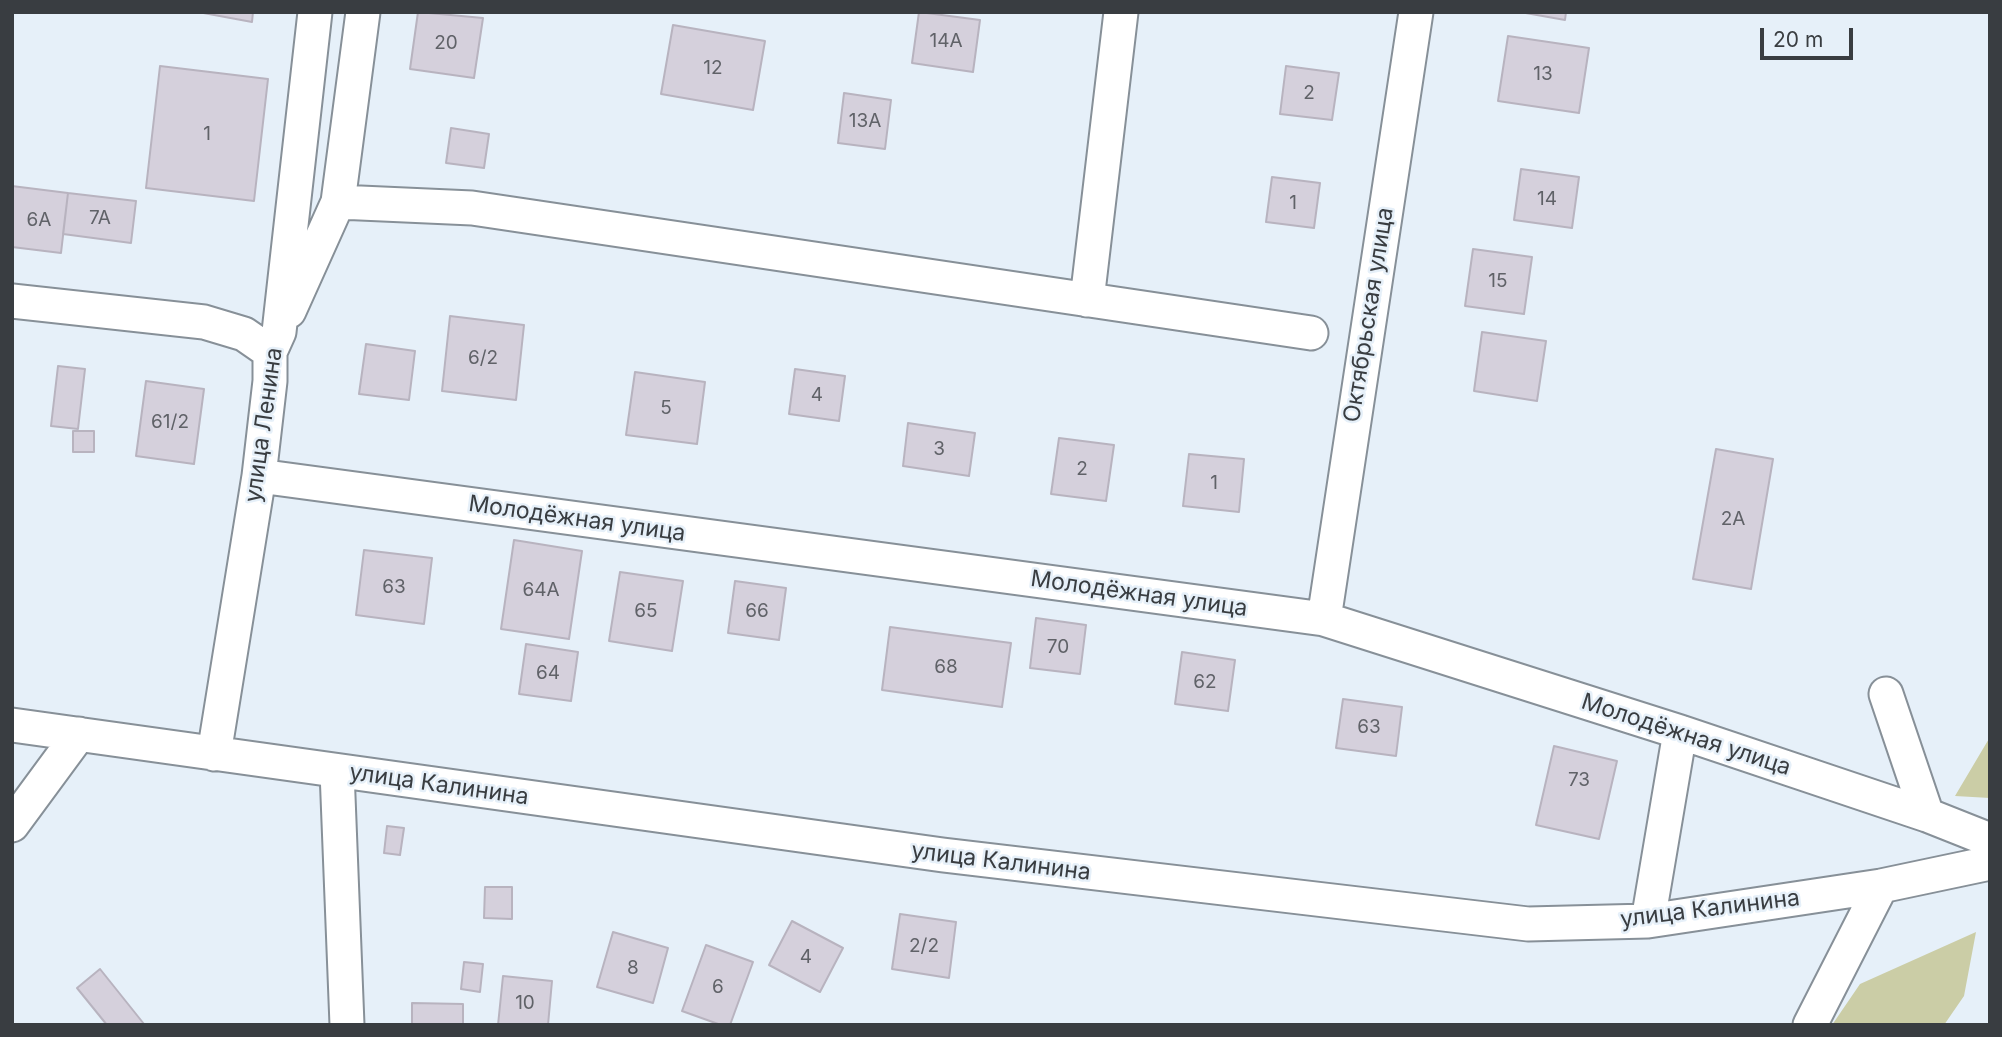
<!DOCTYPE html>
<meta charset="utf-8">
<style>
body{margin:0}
#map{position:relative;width:2002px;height:1037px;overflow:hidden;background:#e6f0f9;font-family:Inter,sans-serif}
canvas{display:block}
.frame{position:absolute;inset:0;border:14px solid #393d41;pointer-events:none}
.scale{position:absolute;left:1760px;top:28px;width:93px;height:32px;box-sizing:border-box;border:4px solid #393d41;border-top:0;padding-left:9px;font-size:21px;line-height:24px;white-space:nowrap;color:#393d41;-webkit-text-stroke:5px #e6f0f9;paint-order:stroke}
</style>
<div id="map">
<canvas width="2002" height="1037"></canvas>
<div class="frame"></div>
<div class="scale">20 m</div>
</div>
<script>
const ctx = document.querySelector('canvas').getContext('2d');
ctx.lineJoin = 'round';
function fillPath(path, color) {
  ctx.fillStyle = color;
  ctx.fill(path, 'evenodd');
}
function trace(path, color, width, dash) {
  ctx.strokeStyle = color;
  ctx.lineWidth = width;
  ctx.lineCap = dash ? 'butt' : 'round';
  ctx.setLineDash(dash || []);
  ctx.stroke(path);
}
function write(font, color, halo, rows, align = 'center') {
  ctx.font = font + ' Inter,sans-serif';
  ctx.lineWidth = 5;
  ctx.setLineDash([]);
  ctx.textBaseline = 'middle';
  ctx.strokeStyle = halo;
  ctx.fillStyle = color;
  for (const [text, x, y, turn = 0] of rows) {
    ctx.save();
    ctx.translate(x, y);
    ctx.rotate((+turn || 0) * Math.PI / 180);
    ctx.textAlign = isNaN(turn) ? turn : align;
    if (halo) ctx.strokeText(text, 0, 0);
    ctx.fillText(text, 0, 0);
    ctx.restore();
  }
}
const green = new Path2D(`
 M1990 737V798L1955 796Z
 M1976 932 1964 996 1944 1025H1832L1860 984Z`);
const building = new Path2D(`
 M198 12H253L252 22Z
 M418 12 483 18 474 78 410 69Z
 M919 12 980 20 973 72 912 63Z
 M1520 12H1566L1565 20Z
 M673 25 765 41 753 110 661 94Z
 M1508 36 1589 48 1579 113 1498 101Z
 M160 66 268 79 254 201 146 188Z
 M1286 66 1339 73 1332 120 1280 114Z
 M844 93 891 100 885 149 838 143Z
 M451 128 489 134 484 168 446 163Z
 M1521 169 1579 177 1572 228 1514 220Z
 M1272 177 1320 183 1314 228 1266 222Z
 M12 186 68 193 61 253 12 247Z
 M68 193 136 201 131 243 63 234Z
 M1473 249 1532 257 1524 314 1465 306Z
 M450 316 524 325 516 400 442 391Z
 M1482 332 1546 341 1537 401 1474 391Z
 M366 344 415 351 409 400 359 394Z
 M58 366 85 369 78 429 51 426Z
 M795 369 845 376 839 421 789 414Z
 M635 372 705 382 697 444 626 435Z
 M146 381 204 389 194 464 136 456Z
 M908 423 975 433 969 476 903 466Z
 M73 431H94V452H73Z
 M1059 438 1114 445 1106 501 1051 494Z
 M1716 449 1773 459 1751 589 1693 579Z
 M1189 454 1244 459 1239 512 1183 506Z
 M514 540 582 551 569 639 501 629Z
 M364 550 432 558 424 624 356 615Z
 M620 572 683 581 672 651 609 641Z
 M735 581 786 588 779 640 728 633Z
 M1036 618 1086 625 1080 674 1030 668Z
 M890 627 1011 643 1002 707 882 690Z
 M526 644 578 652 571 701 519 694Z
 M1182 652 1235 660 1228 711 1175 704Z
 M1343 699 1402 707 1396 756 1336 748Z
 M1554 746 1617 761 1599 839 1536 825Z
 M387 826 404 828 400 855 384 853Z
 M485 887H512V919L484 918Z
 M900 914 956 922 949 978 892 969Z
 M792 921 843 948 820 992 769 965Z
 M613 932 668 948 653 1003 597 987Z
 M706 945 753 962 730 1025H721L682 1011Z
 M464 962 483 964 480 992 461 989Z
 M100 969 144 1024 143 1025H107L77 988Z
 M503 976 552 981 548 1025H498Z
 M412 1003 463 1004V1025H412Z`);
const minor = new Path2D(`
 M338 202 472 208 1311 333
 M1087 300 1121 12
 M12 301 204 322 244 334 270 352
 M289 311 338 202 363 12
 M259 476 1324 619 1680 732 1927 815 1990 840
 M1324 619 1416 12
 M1886 694 1927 815
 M12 725 943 855 1528 924 1648 921 1881 886 1990 863
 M214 754 259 476 270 381V352L279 332 315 12
 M337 771 347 1025
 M12 825 79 734
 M1648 921 1680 732
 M1810 1025 1881 886`);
const numberNames = [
 ["14А",946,41],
 ["20",446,43],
 ["12",713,68],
 ["13",1543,74],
 ["2",1309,93],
 ["13А",865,121],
 ["1",207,134],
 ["14",1547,199],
 ["1",1293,203],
 ["7А",100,218],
 ["6А",39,220],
 ["15",1498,281],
 ["6/2",483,358],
 ["4",817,395],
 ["5",666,408],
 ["61/2",170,422],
 ["3",939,449],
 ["2",1082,469],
 ["1",1214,483],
 ["2А",1733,519],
 ["63",394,587],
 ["64А",541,590],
 ["65",646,611],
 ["66",757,611],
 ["70",1058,647],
 ["68",946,667],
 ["64",548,673],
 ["62",1205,682],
 ["63",1369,727],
 ["73",1579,780],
 ["2/2",924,946],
 ["4",806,957],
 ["8",633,968],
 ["6",718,987],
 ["10",525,1003]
];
const streetNames = [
 ["Октябрьская улица",1369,315,-81],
 ["улица Ленина",264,425,-82],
 ["Молодёжная улица",577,519,8],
 ["Молодёжная улица",1139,594,8],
 ["Молодёжная улица",1686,735,18],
 ["улица Калинина",439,785,8],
 ["улица Калинина",1001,862,7],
 ["улица Калинина",1710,909,-7]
];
fillPath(green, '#cbcda6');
fillPath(building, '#d5d0dc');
trace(building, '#b8b3bf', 2);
trace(minor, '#879098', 37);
trace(minor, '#fff', 33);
write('19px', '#606268', null, numberNames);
write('23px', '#393d41', '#e6f0f9', streetNames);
</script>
